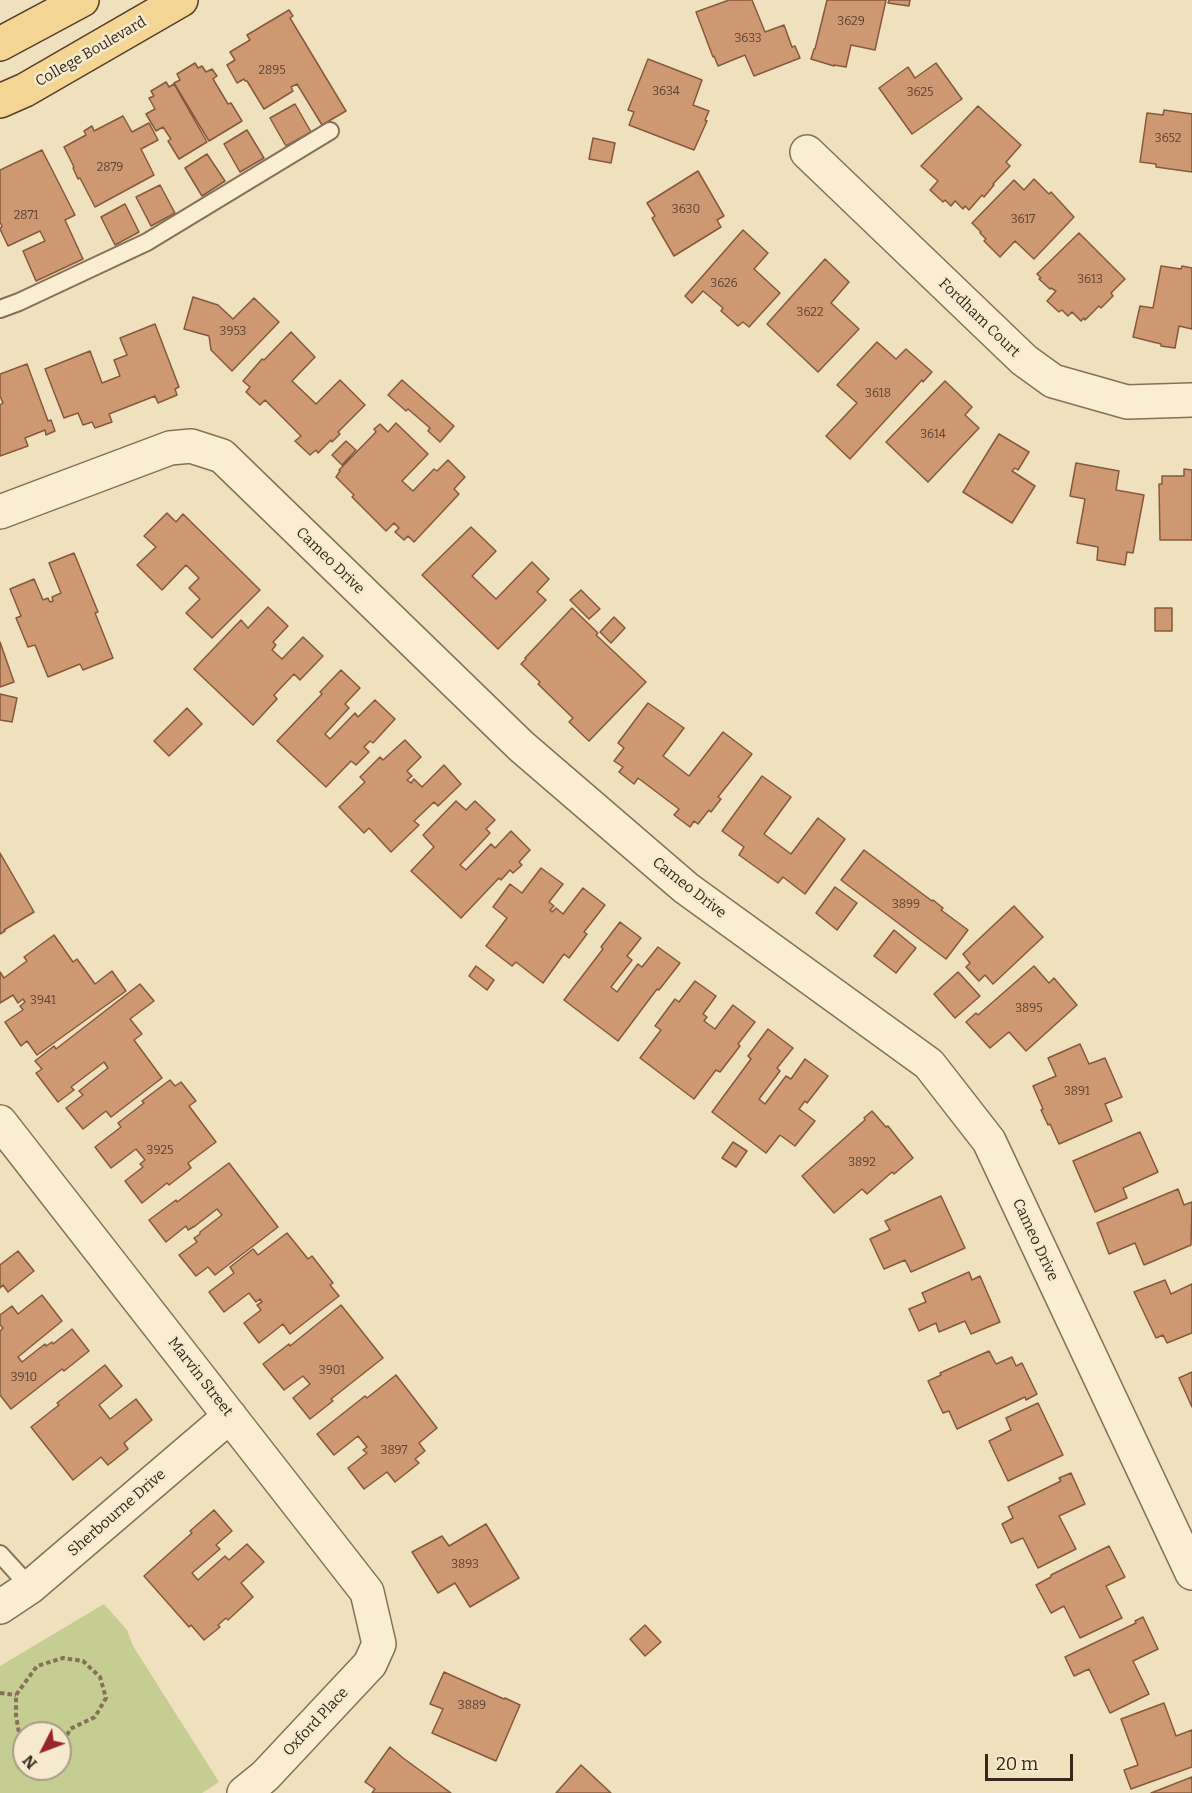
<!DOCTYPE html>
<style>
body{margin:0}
#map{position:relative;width:1192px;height:1793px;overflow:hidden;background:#efe0be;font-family:Bitter,serif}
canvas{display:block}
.north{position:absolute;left:12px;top:1721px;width:60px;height:60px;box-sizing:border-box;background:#f6eace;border:2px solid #a99c87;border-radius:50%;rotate:228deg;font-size:16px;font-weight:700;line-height:24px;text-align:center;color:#36281c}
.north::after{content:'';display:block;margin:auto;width:21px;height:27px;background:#982527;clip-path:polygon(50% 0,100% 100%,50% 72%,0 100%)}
.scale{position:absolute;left:985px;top:1754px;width:88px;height:27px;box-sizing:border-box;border:3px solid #36281c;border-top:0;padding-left:8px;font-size:18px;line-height:21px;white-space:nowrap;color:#36281c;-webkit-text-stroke:4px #f6eace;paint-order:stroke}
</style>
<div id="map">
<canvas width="1192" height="1793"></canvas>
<div class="north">N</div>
<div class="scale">20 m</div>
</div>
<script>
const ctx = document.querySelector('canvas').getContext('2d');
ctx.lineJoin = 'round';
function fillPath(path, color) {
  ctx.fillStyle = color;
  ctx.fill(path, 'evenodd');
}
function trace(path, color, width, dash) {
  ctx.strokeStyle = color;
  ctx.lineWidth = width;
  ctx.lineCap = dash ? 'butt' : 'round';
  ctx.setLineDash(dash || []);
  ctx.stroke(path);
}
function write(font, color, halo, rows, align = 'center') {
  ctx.font = font + ' Bitter,serif';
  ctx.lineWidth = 5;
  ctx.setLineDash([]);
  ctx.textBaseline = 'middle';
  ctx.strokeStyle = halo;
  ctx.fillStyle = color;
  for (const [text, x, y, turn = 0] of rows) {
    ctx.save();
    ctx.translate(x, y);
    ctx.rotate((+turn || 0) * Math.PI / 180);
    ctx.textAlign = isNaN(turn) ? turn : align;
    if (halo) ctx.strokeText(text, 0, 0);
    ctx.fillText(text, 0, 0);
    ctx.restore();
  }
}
const green = new Path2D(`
 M104 1604 127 1630 133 1646 219 1782 202 1793H0V1666ZM24 1733H60V1769H24Z`);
const building = new Path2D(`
 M729 0H752L765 32 784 25 792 47 795 46 800 58 754 76 745 55 718 66 714 56 713 57 696 12Z
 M827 0H886L875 50 851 45 846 67 834 65V66L811 59 814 49H815Z
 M889 0H910L909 6 888 3Z
 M289 10 293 16 290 18 346 111 322 125 297 84 291 87 293 91 264 109 247 81H245L244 79 237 83 227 65 235 60 230 52 250 40 247 35Z
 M648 59 702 80 693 105 709 111 705 120 707 121 694 150 629 125 634 112 628 110Z
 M195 63 198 68 202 66 206 72 212 69 217 76 213 79 228 104 231 103 242 121 209 141 174 83 180 80 177 74Z
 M936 63 962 99 912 134 879 88 908 67 915 78Z
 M166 82 169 87 174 84 207 142 179 159 168 141 171 139 163 127 156 131 146 114 155 109 149 98 154 96 151 91Z
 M295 104 311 132 286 146 270 118Z
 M978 106 1021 145 1006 162 1010 166 993 184 994 185 984 197 982 195 969 210 965 206 963 209 955 201 951 206 945 200 943 202 930 190 938 181 921 166Z
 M1164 110 1192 114V172L1156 167V164L1140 162 1147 113 1163 115Z
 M123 116 132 132 149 123 158 140 141 149 154 175 95 207 80 178 78 179 73 168 74 167 64 147 86 135 84 131 92 126 94 131Z
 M247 130 264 158 240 172 224 144Z
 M593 138 615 143 611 163 589 159Z
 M42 150 75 215 65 220 83 259 36 281 23 251 45 241 40 231 8 246 0 229 2 226 0 222V170Z
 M207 154 225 181 202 196 185 168Z
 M698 171 724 216 717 220 721 227 674 256 652 218 655 216 647 203Z
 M1034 179 1049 194 1051 192 1074 217 1034 259 1015 241 1000 257 984 241 986 239 980 233 981 232 972 223 1014 180 1024 190Z
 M160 185 175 213 151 226 136 197Z
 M125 204 139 232 115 245 101 217Z
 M743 230 768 253 754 269 780 293 749 327 743 322 738 326 721 311 723 308 703 291 692 303 685 296Z
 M1079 233 1125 279 1111 293 1113 296 1101 308 1099 306 1085 320 1084 318 1081 321 1072 312 1068 316 1062 310 1059 312 1047 301 1056 291 1051 288 1050 289 1039 279 1041 278 1037 274Z
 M825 259 849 282 831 303 859 329 818 372 767 324Z
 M1161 266 1181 269 1182 266 1192 268V329L1179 326 1175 348 1161 346V344L1133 337 1140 306 1153 308Z
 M193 297 218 305 233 319 254 298 279 322 232 371 211 350 209 336 184 329Z
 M155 324 179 387 175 389 177 395 158 403 155 396 109 414 112 422 95 428 92 422 83 425 78 413 64 418 45 369 90 351 102 383 120 376 114 360 127 355 120 338Z
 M291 332 315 357 292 381 316 404 340 380 365 405 338 432 340 434 332 442 331 440 318 453 316 450 310 455 295 441 301 436 265 400 260 405 246 392 250 387 243 381 262 359 264 360Z
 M877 342 896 359 906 349 932 372 923 382 922 380 850 459 826 436 857 403 837 385Z
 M27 364 48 421 51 420 55 431 46 435 45 430 25 438 28 446 0 456V405L3 403 0 396V374Z
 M402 380 454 426 440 442 428 431 430 428 408 409 406 411 388 395Z
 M945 381 972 407 965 415 979 428 928 482 886 442Z
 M396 423 428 454 402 481 413 491 434 469 437 471 448 460 465 477 454 489 459 494 414 542 408 536 404 540 395 532 399 528 394 523 386 531 352 497 354 495 336 477 340 471 339 470 376 432 374 429 380 424 388 432Z
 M999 434 1029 452 1018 470 1015 468 1012 471 1035 486 1012 523 963 492Z
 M346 441 356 450 342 465 332 455Z
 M1076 463 1119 471 1116 490 1144 495 1133 553 1127 552 1125 565 1097 560 1098 547 1077 543 1085 499 1070 496Z
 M1184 469 1192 470V540H1160L1159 484H1162V476H1184Z
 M167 513 176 522 183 514 260 590 212 638 186 613 200 599 189 588 199 578 186 565 162 590 137 565 156 547 144 536Z
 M471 527 496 551 472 576 496 599 532 562 549 579 537 592 546 600 498 649 422 575Z
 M74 553 98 612 95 613 113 658 83 670 80 664 48 677 35 645 28 647 16 618 21 616 10 589 34 579 43 600 48 598 50 602 53 601 52 597 61 593 49 563Z
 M581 590 600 609 589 619 570 600Z
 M268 607 288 626 273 642 276 645 272 650 282 659 303 637 323 656 300 680 294 674 274 695 277 699 253 725 194 669 241 620 248 628Z
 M572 608 598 633 596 635 646 682 589 741 569 722 573 718 538 684 540 682 521 664 526 659 525 658Z
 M1155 608H1172V631H1155Z
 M614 617 625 628 611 643 600 632Z
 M0 642 14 682 0 687Z
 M341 670 360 688 345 704 349 708 325 734 330 739 355 713 358 717 375 700 395 719 373 743 370 741 364 747 369 752 356 765 351 761 326 787 277 741 322 694 320 692Z
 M0 694 17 698 12 722 0 720Z
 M648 703 684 728 663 756 689 776 723 732 752 754 718 797 721 799 711 812 709 810 698 824 694 821 690 827 674 815 679 809 638 778 634 784 619 772 623 767 614 761 624 748 618 743Z
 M187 708 202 724 169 756 154 741Z
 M405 740 421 757 407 771 412 776 407 780 411 783 414 779 422 787 444 765 461 784 438 806 434 802 414 821 419 825 391 852 369 828 364 833 339 807 365 782 360 777 380 757 383 760Z
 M762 776 791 797 764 834 791 854 818 818 845 839 805 894 783 877 778 883 739 855 744 847 722 831Z
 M456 801 466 810 475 801 495 820 486 829 490 833 460 865 466 870 491 844 495 848 511 831 530 850 519 862 522 865 513 873 510 870 501 880 499 878 461 918 411 871 434 847 423 835Z
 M864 850 932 901 933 900 943 908 941 910 968 930 946 959 841 880Z
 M0 853 34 912 4 930 5 931 0 934Z
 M541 868 563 884 549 902 554 906 550 910 552 912 556 908 563 914 583 888 605 905 584 932 587 934 569 958 564 954 543 983 516 962 512 966 486 946 507 918 493 907 510 884 522 893Z
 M835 887 857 903 837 930 816 913Z
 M1014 906 1043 937 993 984 985 975 979 981 966 967 970 963 963 954Z
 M620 922 641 938 627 956 632 960 611 987 617 992 638 964 642 967 658 947 680 963 659 990 657 989 618 1041 564 1000 603 949 601 947Z
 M894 930 916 948 896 973 874 956Z
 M54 935 73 962 77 959 95 984 112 971 126 991 37 1055 27 1041 21 1046 5 1022 23 1010 20 1006 25 1002 23 999 18 1003 13 995 0 1003V972L4 978 27 961 24 957Z
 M476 966 494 980 487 990 469 976Z
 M1034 966 1049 983 1054 978 1077 1005 1026 1051 1009 1032 990 1048 966 1022 976 1013 978 1015Z
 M958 972 980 996 955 1018 934 994Z
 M695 981 716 996 703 1014 707 1017 704 1021 715 1029 733 1005 755 1022 738 1044 740 1046 720 1072 716 1070 694 1099 640 1058 661 1030 655 1026 675 999 679 1002Z
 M140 984 154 1001 130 1019 142 1034 134 1040 162 1078 111 1117 106 1111 83 1129 66 1108 83 1095 79 1091 108 1068 104 1062 71 1087 74 1090 58 1102 36 1073 42 1069 35 1061 54 1046 56 1049Z
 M768 1029 793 1048 777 1068 780 1071 759 1099 765 1104 786 1076 791 1079 805 1059 828 1076 807 1103 805 1101 799 1109 815 1121 795 1146 780 1135 766 1153 712 1112 751 1059 748 1056Z
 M1080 1044 1089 1064 1105 1058 1122 1097 1105 1104 1112 1121 1059 1144 1050 1124 1048 1125 1041 1110 1043 1109 1033 1086 1056 1076 1048 1058Z
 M170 1080 175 1086 181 1082 196 1101 189 1106 216 1142 188 1163 191 1168 169 1185 167 1183 142 1203 125 1181 143 1167 140 1164 145 1160 136 1149 111 1168 95 1147 121 1127 118 1123 144 1103 142 1101Z
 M872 1111 886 1127 888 1126 913 1158 894 1174 892 1172 867 1194 862 1189 834 1213 802 1176 865 1120 864 1118Z
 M1140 1132 1158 1172 1123 1188 1127 1198 1095 1212 1073 1161Z
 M733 1142 747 1151 736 1167 722 1158Z
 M229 1163 278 1227 215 1275 208 1267 196 1276 179 1255 197 1242 194 1238 200 1234V1232L222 1215 217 1209 195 1226 188 1230 186 1226 166 1242 149 1220 176 1200 177 1202Z
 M1178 1189 1184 1205 1192 1202 1191 1245 1144 1265 1135 1243 1109 1254 1097 1223Z
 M941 1196 965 1248 911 1272 905 1260 884 1269 870 1239 890 1230 885 1221Z
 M287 1233 308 1259 312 1256 333 1283 330 1285 339 1296 290 1334 283 1324 259 1343 244 1323 261 1310 257 1305 262 1302 260 1299 256 1302 249 1293 224 1312 209 1292 234 1273 230 1267 253 1249 258 1255Z
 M18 1251 34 1271 8 1292 3 1285 0 1288V1265Z
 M969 1272 972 1280 980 1276 1000 1322 971 1334 965 1321 939 1332 936 1323 919 1331 909 1309 926 1302 922 1293Z
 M1165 1280 1171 1294 1192 1284V1333L1167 1343 1163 1335 1156 1338 1134 1292Z
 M42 1295 62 1321 18 1357 22 1362 45 1344 46 1346 52 1342 53 1344 72 1329 89 1351 64 1371 62 1369 11 1409 0 1395V1331L3 1328 0 1325V1315L12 1306 18 1314Z
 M341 1305 383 1358 331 1399 333 1401 310 1419 293 1398 310 1384 303 1376 284 1390 263 1364 289 1344 290 1346Z
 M989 1351 996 1364 1012 1357 1016 1366 1022 1363 1037 1394 1026 1400 1025 1397 957 1429 949 1411 943 1413 928 1381 941 1375 940 1373Z
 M105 1365 122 1386 99 1405 110 1419 136 1399 152 1420 124 1443 128 1449 108 1465 101 1457 73 1480 31 1427 59 1405 57 1403Z
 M1192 1372V1407L1179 1378Z
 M396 1375 437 1428 419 1443 425 1451 415 1459 419 1463 395 1482 387 1472 364 1489 348 1468 367 1453 363 1450 367 1447 358 1436 334 1455 317 1434 365 1396 367 1398Z
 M1038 1403 1063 1455 1008 1481 989 1441 1011 1430 1006 1418Z
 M1071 1473 1085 1504 1059 1516 1076 1549 1038 1568 1023 1538 1011 1543 1002 1524 1013 1518 1008 1507 1061 1481 1059 1478Z
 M214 1510 232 1531 216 1545 220 1549 192 1573 198 1580 225 1556 229 1560 247 1544 264 1562 241 1583 253 1597 228 1620 226 1618 218 1625 220 1627 204 1640 191 1625 189 1627 144 1576 192 1533 190 1531Z
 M486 1524 519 1578 470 1607 455 1583 438 1593 412 1552 442 1536 449 1546Z
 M1109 1546 1125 1577 1106 1586 1122 1618 1080 1638 1064 1606 1051 1613 1036 1585 1051 1577V1575Z
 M1143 1617 1158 1649 1133 1661 1149 1694 1110 1713 1089 1669 1074 1676 1065 1657 1136 1623 1135 1621Z
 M645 1625 661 1642 645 1656 630 1639Z
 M444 1672 504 1699 505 1698 520 1705 496 1761 432 1733 443 1709 430 1704Z
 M1164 1703 1176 1736 1192 1730V1767L1131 1789 1124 1770 1138 1765 1121 1719Z
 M390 1747 403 1758 451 1793H372L375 1789 365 1782Z
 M581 1765 611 1793H556Z
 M1192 1777V1793H1151Z`);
const path = new Path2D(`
 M0 1693 16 1695
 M24 1746 19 1733 16 1716V1695L37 1666 63 1658 83 1661 100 1677 106 1698 95 1717 70 1729 60 1750`);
const service = new Path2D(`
 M0 309 19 302 147 242 330 131
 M0 1554 30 1587`);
const minor = new Path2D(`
 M807 152 1024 360 1053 381 1127 402 1192 400
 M0 1122 367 1592 379 1644 370 1664 265 1776 244 1793
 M0 1607 30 1587 230 1416`);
const tertiary = new Path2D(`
 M0 512 170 448 191 446 222 456 521 746 686 888 929 1064 989 1141 1192 1573`);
const primary = new Path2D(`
 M0 44 82 0
 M0 101 25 90 181 0`);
const numberNames = [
 ["3629",851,22],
 ["3633",748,39],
 ["2895",272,71],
 ["3634",666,92],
 ["3625",920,93],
 ["3652",1168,139],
 ["2879",110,168],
 ["3630",686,210],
 ["2871",26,216],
 ["3617",1023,220],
 ["3613",1090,280],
 ["3626",724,284],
 ["3622",810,313],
 ["3953",233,332],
 ["3618",878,394],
 ["3614",933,435],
 ["3899",906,905],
 ["3941",43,1001],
 ["3895",1029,1009],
 ["3891",1077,1092],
 ["3925",160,1151],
 ["3892",862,1163],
 ["3901",332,1371],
 ["3910",24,1378],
 ["3897",394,1451],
 ["3893",465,1565],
 ["3889",472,1706]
];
const streetNames = [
 ["College Boulevard",91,52,-30],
 ["Fordham Court",979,318,44],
 ["Cameo Drive",330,561,44],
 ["Cameo Drive",689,888,38],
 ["Cameo Drive",1035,1240,65],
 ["Marvin Street",200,1377,52],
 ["Sherbourne Drive",117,1513,-41],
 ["Oxford Place",316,1722,-47]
];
fillPath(green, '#c6cd92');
fillPath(building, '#ce9873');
trace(building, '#87593c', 1.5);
trace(service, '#877057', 20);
trace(minor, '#877057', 36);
trace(tertiary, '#877057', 36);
trace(primary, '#553e2b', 36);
trace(path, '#877057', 4, [4.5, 3]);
trace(service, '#f9edd2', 16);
trace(minor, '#f9edd2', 33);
trace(tertiary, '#f9edd2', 33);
trace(primary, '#f4d694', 33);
write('12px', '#5c4432', null, numberNames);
write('15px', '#36281c', '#f6eace', streetNames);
</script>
